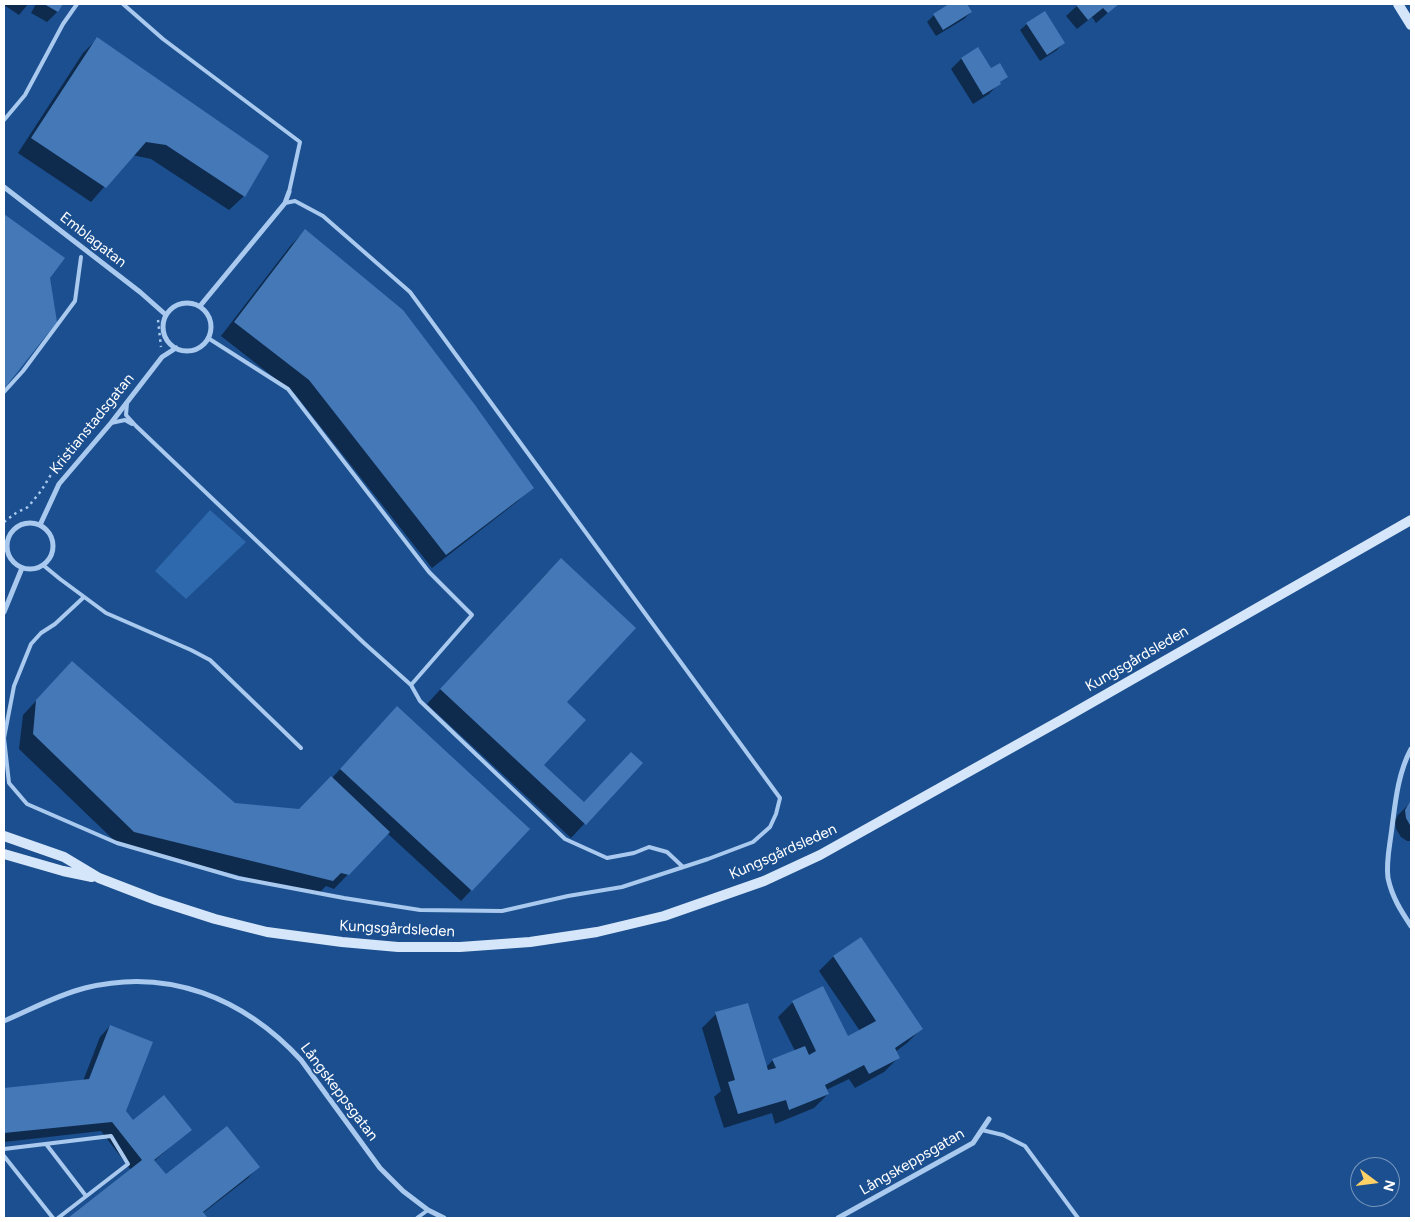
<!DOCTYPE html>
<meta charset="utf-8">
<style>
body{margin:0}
#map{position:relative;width:1415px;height:1222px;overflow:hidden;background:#1b4f8f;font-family:Figtree,sans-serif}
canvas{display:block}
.frame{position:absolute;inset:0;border:5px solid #fff;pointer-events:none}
.north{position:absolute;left:1350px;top:1157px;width:50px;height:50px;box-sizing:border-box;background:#1b4f8f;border:1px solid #7695bc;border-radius:50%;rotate:105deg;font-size:14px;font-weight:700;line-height:20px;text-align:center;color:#fff}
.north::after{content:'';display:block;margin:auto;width:18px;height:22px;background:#ffd166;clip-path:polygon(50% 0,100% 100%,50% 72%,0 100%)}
</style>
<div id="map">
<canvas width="1415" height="1222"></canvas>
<div class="frame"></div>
<div class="north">N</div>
</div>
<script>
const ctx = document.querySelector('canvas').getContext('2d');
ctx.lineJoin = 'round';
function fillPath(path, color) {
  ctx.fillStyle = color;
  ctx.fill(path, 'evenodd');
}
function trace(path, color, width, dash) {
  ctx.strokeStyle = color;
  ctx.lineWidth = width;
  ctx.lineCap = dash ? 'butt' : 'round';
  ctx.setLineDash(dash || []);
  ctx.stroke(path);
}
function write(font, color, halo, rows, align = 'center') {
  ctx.font = font + ' Figtree,sans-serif';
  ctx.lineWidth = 4;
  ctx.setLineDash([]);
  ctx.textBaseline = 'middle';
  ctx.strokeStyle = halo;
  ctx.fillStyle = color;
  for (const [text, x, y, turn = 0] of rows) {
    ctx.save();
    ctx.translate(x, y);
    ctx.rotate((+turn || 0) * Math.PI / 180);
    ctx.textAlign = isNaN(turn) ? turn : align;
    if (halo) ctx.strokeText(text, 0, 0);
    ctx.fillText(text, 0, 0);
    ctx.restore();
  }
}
const green = new Path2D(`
 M210 510 246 542 186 599 155 571Z`);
const shadow = new Path2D(`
 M4 4H28L19 15 4 5Z
 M36 4H62L57 12 47 22 31 13Z
 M952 4H966L971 12 964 19 936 36 927 22 934 15Z
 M1079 4H1118L1096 23 1092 17 1077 29 1066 16Z
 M1027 24 1063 43 1057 50 1040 61 1020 30Z
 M97 39 244 196 229 210 151 159 132 155 91 202 18 153 83 53Z
 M978 49 991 70 1006 76 989 94 973 104 951 69 961 59Z
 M4 215 63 259 49 278 56 322 4 387Z
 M305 231 532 487 518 501 432 568 295 394 221 336 291 245Z
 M547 573 565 702 542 765 583 803 641 763 571 838 427 704Z
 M58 677 235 804 299 810 332 778 387 718 528 829 461 901 387 833 334 889 326 886 317 895 120 846 19 749 23 715Z
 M1411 802V841H1407L1401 837 1396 829 1395 821 1398 815Z
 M861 939 921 1029 907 1043 895 1052 898 1058 884 1072 855 1088 849 1079 826 1090 828 1094 814 1108 775 1124 772 1113 724 1128 714 1097 721 1091 702 1028 716 1014 766 1067 773 1060 795 1051 778 1017 792 1003 822 988 847 1038 860 1031 819 971 833 957Z
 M110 1026 125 1111 133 1122 190 1130 154 1161 165 1176 258 1167 248 1178 203 1213 207 1218H70L131 1170 101 1131 4 1142V1089L83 1081 100 1037Z`);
const building = new Path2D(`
 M44 4H63L58 12Z
 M949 4H967L972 12 943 30 933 14Z
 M1077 4H1119L1108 13 1103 8 1088 20 1076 5Z
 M1045 11 1065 43 1047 55 1026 23Z
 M97 37 269 156 245 197 166 145 146 142 106 188 31 138Z
 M978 47 991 68 1000 63 1008 77 1000 82 1001 84 983 95 961 58Z
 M4 214 65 258 50 278 57 322 4 389Z
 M305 229 403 310 475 405 534 488 446 555 309 380 234 322Z
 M561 558 636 628 567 702 586 720 544 765 584 802 631 752 643 763 586 825 440 689Z
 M72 661 235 803 299 809 331 776 390 832 349 875 341 873 333 881 134 832 33 734 36 700Z
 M397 706 530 829 472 891 340 769Z
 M1411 800V827L1406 818 1405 810Z
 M861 937 923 1029 895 1048 900 1058 869 1074 864 1065 825 1085 829 1094 789 1110 786 1100 738 1114 728 1082 735 1080 715 1012 748 1003 768 1070 776 1068 772 1059 805 1046 809 1055 816 1051 792 1001 823 986 848 1036 876 1021 833 956Z
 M110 1025 153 1042 126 1111 133 1120 164 1095 192 1130 154 1160 166 1174 227 1126 260 1167 203 1212 208 1218H68L142 1160 112 1122 4 1133V1088L89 1079Z`);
const path = new Path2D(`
 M158 320 161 347
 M4 522 16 513 28 507 41 491 55 468 119 395`);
const lane = new Path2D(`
 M123 4 163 39 300 142 289 192
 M4 120 25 95 63 24 77 4
 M4 392 23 371 75 301 81 257
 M127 403 126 415 136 426 364 643 411 685 472 615 429 572 288 389 208 338
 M111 423 125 420 132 424
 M4 545H7
 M43 565 60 579 106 613 191 650 210 660 301 748
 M84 597 55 624 41 633 31 644 14 686 4 738 9 783 27 804 117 843 238 878 344 898 420 910 502 911 568 896 622 887 708 859 753 842 770 827 776 814 780 798 410 292 323 216 295 201 285 203
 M411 685 420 701 565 839 607 858 634 853 649 847 667 852 682 866
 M982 1130 1003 1135 1025 1146 1078 1218
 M46 1144 86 1196
 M4 1149 111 1136 128 1164 58 1218
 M4 1156 53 1218
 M417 1218 428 1210`);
const street = new Path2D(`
 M4 187 140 292 166 315
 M163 327a24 24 0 1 1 48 0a24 24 0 1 1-48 0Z
 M200 306 285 203 289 192
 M7 546a23 23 0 1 1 46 0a23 23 0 1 1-46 0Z
 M40 525 59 484 111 423 162 357 176 348
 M4 612 22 568
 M1411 749C1397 775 1395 806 1391 835 1389 849 1386 864 1388 878 1392 897 1401 911 1411 926
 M4 1021C30 1010 57 995 85 988 168 967 244 998 301 1060L380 1168 403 1191 428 1210 444 1218
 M838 1218 973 1143 989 1119`);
const secondary = new Path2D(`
 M1398 4 1411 25
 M4 836 64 857 99 878 156 900 215 919 267 932 342 942 398 947H460L530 942 597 932 664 916 764 881 820 855 1063 719 1411 520
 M4 854 63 871 92 877`);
const streetNames = [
 ["Emblagatan",93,240,38],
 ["Kristianstadsgatan",92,424,-51],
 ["Kungsgårdsleden",1137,659,-30],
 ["Kungsgårdsleden",783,852,-24],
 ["Kungsgårdsleden",397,929,3],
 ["Långskeppsgatan",339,1092,53],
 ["Långskeppsgatan",912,1162,-30]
];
fillPath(green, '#2e69ad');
fillPath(shadow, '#0007');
fillPath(building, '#4478b7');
trace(path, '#a9c9ee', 2.5, [2.5, 4]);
trace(lane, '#a9c9ee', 4);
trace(street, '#a9c9ee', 5);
trace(secondary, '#d6e6fa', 10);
write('15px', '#fff', '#1b4f8f', streetNames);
</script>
